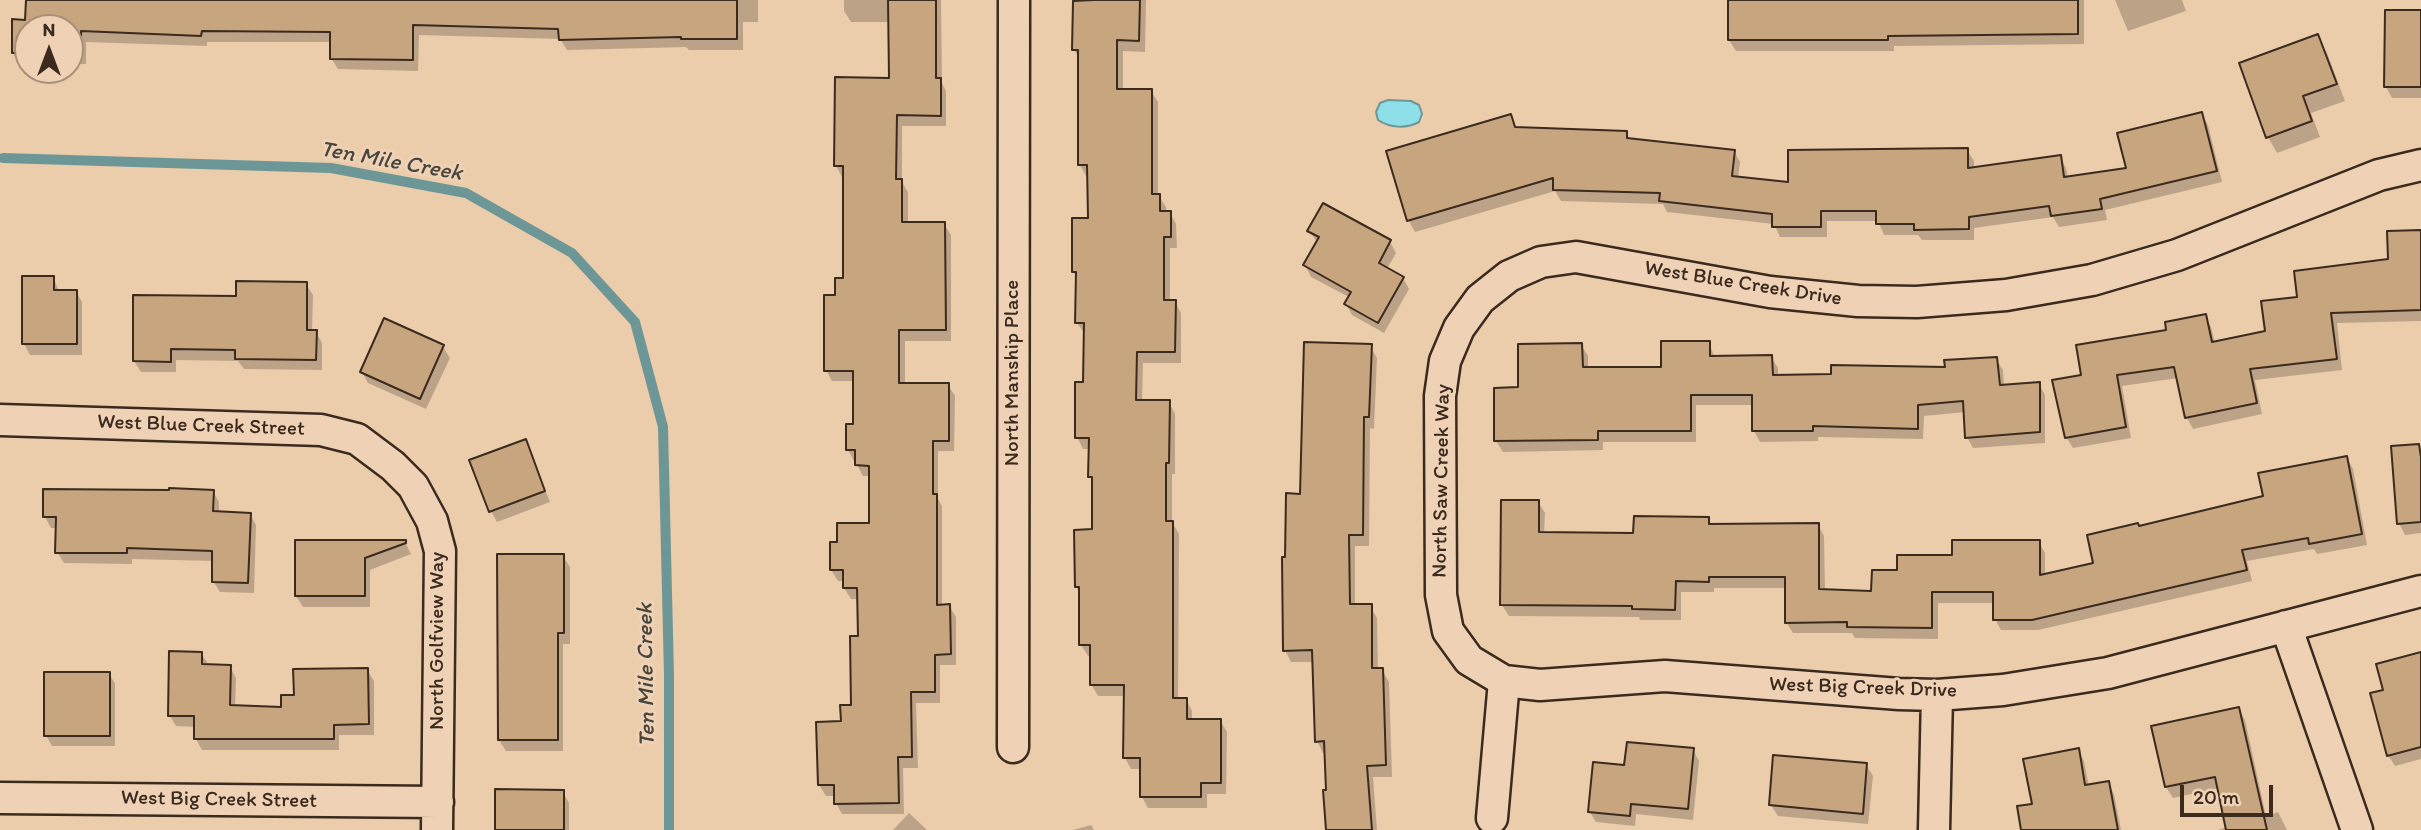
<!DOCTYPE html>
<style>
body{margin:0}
#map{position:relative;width:2421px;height:830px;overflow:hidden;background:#ebccab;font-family:Itim,sans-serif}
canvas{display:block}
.north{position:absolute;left:14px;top:14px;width:70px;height:70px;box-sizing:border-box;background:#efd2b6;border:2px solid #a78f79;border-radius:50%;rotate:0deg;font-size:19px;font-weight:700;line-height:28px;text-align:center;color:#3b2a1e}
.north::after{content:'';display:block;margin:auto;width:24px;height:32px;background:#3b2a1e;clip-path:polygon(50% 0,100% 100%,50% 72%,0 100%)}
.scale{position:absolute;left:2180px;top:785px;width:93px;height:32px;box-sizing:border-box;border:4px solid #3b2a1e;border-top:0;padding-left:9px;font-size:21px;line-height:24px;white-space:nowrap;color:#3b2a1e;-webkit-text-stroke:5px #efd2b6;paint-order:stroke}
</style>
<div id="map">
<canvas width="2421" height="830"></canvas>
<div class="north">N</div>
<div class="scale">20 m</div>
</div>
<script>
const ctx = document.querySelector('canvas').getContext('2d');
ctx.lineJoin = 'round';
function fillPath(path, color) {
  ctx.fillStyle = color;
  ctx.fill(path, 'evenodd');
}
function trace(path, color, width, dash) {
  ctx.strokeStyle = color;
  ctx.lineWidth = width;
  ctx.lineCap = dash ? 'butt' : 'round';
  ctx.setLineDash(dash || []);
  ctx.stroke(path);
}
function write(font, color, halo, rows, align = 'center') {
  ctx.font = font + ' Itim,sans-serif';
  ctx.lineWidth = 6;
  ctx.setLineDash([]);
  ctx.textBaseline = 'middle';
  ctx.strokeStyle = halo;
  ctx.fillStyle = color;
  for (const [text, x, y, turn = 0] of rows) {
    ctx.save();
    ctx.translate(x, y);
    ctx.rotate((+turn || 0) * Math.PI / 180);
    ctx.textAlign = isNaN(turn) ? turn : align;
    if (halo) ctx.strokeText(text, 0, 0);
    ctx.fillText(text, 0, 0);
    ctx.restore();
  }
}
const water = new Path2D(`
 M1388 100 1411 101 1419 105 1422 114 1419 122C1406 129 1390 128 1378 120L1376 112 1380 103Z`);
const shadow = new Path2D(`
 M27 0H758V22H743V50H689L686 47 567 50 560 39 419 35 418 71 338 69 331 58 332 42H207V46L86 42V64H70V28H28V64H20L13 53 27 22Z
 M844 0H941L942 83 946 91V126H902V182L908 192V224H944L951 235V341H905V385H948L955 396 954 451H938V499L942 506V606H949L956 617V665H940V703H916L918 768H903L904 814H842L836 803V796H826L819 785 842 723 852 707 860 638 859 599H851L844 588V581H838L831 570 839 544 871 525V476H863L857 465V461H854L848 450 855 426V381H832L826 370 837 297 844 280V177H842L836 166 890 80V22H851L844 11Z
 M1096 0H1146L1145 52 1123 51V91H1151L1158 102V195L1166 207V213H1170L1176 224 1177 248H1170V302H1175L1181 313V363H1143L1142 402H1169L1175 414V474H1172V522L1179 534 1178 699H1186L1192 711V720H1220L1227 732 1226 794H1207V808H1148L1142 797V769H1131L1125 758V696H1098L1091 684V656H1088L1081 645V595L1076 587V531H1094V482L1090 476V449H1083L1077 437 1085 384V334L1077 323 1078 279 1073 272 1089 220V176H1086L1080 165V59L1074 50Z
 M1729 0H2084V44L1894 46V51H1736L1729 40Z
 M2115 0H2182L2186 11 2128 31Z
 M2421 12V98H2392L2386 87Z
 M2317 36 2327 53 2345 101 2311 113 2320 137 2277 153 2268 137Z
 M2201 114 2208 125 2222 182 2105 210 2107 220 2059 227 2053 217 1974 228V240H1922L1918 235H1884L1878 221H1827V237H1780L1774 224 1667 212 1663 204 1561 201 1555 191 1415 232 1409 221 1389 152 1510 116 1517 129 1626 132 1630 140 1734 151 1740 162 1738 178 1790 184 1967 150 1974 161V169L2060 157 2066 168 2068 179 2128 170Z
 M1309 231 1390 242 1396 253 1387 269 1403 278 1409 289 1384 333 1352 315 1346 304 1349 297 1311 277 1305 265 1318 243Z
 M2421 231V321L2337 323 2342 370 2255 380 2262 414 2193 429 2187 418 2178 378 2122 386 2131 438 2073 448 2066 437 2083 377 2168 332 2205 316 2211 327 2215 343 2266 332 2299 298 2390 261Z
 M53 277 59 291H76L82 302V355H30L24 344Z
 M306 284 313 295 312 332H316L322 343V370L244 369 238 361 176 360V372H141L134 361 238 298Z
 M1709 343 1715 358 1771 357 1778 368V376H1832L1946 369 1996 359 2003 370 2004 386 2039 384 2045 395V443L1973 448 1967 437 1965 412 1924 416 1923 439 1818 437V441L1760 442 1754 431V405H1696V442H1603V450L1503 452 1496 441 1520 389 1581 345 1588 356V368H1662Z
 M1370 346 1377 358 1374 429 1370 428 1369 546H1355V606H1370L1377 618 1378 670H1382L1389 682 1392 777H1373L1377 830H1327L1326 753H1323L1317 741 1314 662H1291L1285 650 1287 558 1301 495Z
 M443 347 450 358 426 409 368 383 362 372Z
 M525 441 550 502 497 522 491 511Z
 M2418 446 2421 451V533L2405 535 2399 523Z
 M2347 458 2353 469 2367 545 2317 554 2314 549 2247 561 2252 581 2038 630H2001L1995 619V603H1938V639L1855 638 1852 633H1793L1786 622V588H1714V592H1681V620H1640L1639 617 1509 616 1502 605 1538 502 1545 513 1544 534 1635 535 1708 519 1712 525H1818L1824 536 1825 591 1873 592 1899 571 1954 557 2039 542 2045 553V575L2095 564 2139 528 2265 498Z
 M213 491 219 502V513L250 514 256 525 254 593 220 592 213 581 214 561 132 559V564L64 563 57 552V528H51L45 517Z
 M296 542H405L411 554 370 570V607H303L296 596Z
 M563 556 570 567V644H563V751H506L499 740Z
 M201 653 208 664 230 667 236 678 235 707 283 708 296 696 367 670 374 681V735H339V750H202L196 739V727L176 726 169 715Z
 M2421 654V759L2395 766 2388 755 2385 691Z
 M109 673 115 684V746H52L46 735Z
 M2239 709 2245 720 2266 816 2278 812 2287 830H2218L2227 827 2219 788 2173 798 2166 787 2153 727Z
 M1693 750 1699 761 1693 820 1636 814 1635 826 1596 822 1589 811 1626 767Z
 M2078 750 2084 761 2089 787 2108 783 2114 794 2121 830H2023L2034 805Z
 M1866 765 1873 776 1868 824 1778 816 1771 805Z
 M563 792 569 803V830H497Z
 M909 813 927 830H893Z
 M1091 825 1094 830H1073Z`);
const stream = new Path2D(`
 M3 158 331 168 466 193 572 253 635 322 663 427 669 675V830`);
const building = new Path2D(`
 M26 0H737V39H681V37L559 40 558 29 413 25V60L330 59V32L202 31 201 36 81 31V54H70V28H28V53H12V19L25 20Z
 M888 0H936V78H941V116L897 115 896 179H902V222H945L946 330H899V383H949V441H933V494H937V605L950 604 951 654 935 655V692H911L912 757H898L899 803 834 804V785H818L816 722 841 721 840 705H851L850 636H858L857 588H843V570H830V542H837V523H869V466L855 465V450H846V424H853V371H824V295H835V278H843V166H834L835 77 889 78Z
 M1094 0H1140L1139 41 1117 40V89H1152V194H1160V211H1171V237H1164V300H1176L1175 352H1137L1136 400H1170L1169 463H1166V521H1173V698H1187V719H1221V783H1201V797H1140V758H1123L1124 685H1090V645H1079V587H1075L1074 530 1092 529V477H1088L1089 438H1075V382H1083L1084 323H1075L1076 272H1072V218H1088L1087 165H1078V50H1072L1073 1Z
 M1728 0H2078V34L1888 36V40H1728Z
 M2385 10H2421V87H2384Z
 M2318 34 2337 84 2303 96 2312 121 2266 138 2239 63Z
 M2202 112 2217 171 2100 199 2102 209 2051 216 2049 206 1969 217V229L1914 230V224H1876V211H1821V227H1772V214L1659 201 1660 193 1553 190V178L1407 221 1386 151 1511 114 1515 127 1627 131V138L1735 150 1732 176 1788 182V150L1968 148V168L2061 155 2064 177 2126 168 2117 133Z
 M1323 203 1391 240 1379 263 1404 277 1378 323 1344 304 1351 292 1303 265 1319 237 1307 231Z
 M2421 230V310L2331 313 2337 359 2250 369 2257 403 2185 418 2174 367 2117 375 2126 427 2065 438 2052 380 2081 375 2076 345 2166 330 2165 322 2206 314 2212 342 2265 331 2261 301 2297 297 2294 271 2388 259 2387 231Z
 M22 276H54V290H77V344H22Z
 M236 281 307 282V330H317L316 360 235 359V350L171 349V362L133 361V295L236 296Z
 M384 318 444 345 420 399 360 372Z
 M1661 341H1710V356L1772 355 1773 375 1831 374V365L1945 367 1944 360 1997 357 2000 385 2040 382V432L1965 438 1963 401 1918 405V429L1813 426V431H1752V395H1691V431H1598V440L1494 441V388L1518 387V344L1582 343 1583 367H1661Z
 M1304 342 1372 344 1369 417H1364L1363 535H1349L1350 604H1372V668H1383L1386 765 1367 766 1372 830H1326L1323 790H1326L1324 741 1315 742 1312 650 1283 651 1282 557H1285L1286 493 1300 494Z
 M526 439 545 491 489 512 469 460Z
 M2419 444 2421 457V522L2397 524 2391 446Z
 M2347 456 2362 534 2309 544 2308 538 2242 550 2247 570 2032 620H1993V592H1932V628L1847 627V622L1785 623V577H1709V582L1676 581 1675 610 1632 609V606L1500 605 1501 500H1539V532L1633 533 1634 516 1709 517V524L1819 523V589L1871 591 1872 570H1897V555H1952V540H2040V575L2093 563 2087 535 2138 523 2139 526 2263 496 2258 473Z
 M169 488 214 490 213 511 251 513 248 583 212 582V551L127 548V553H55L56 517H43V489L169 490Z
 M295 540H406V543L365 558V596H295Z
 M497 554H564V633H558V740H498Z
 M169 651 202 652V664L231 665 230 705 281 707V695H294L293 669 368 668 369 724 334 725V739H194V716H168Z
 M2421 652V747L2387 756 2370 693 2383 690 2376 664Z
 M44 672H110V736H44Z
 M2239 707 2267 830H2226L2215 777 2165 787 2151 726Z
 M1627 742 1694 748 1688 809 1631 804 1630 816 1588 812 1593 762 1624 765Z
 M2079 748 2085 785 2109 781 2118 830H2021L2017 806 2032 804 2023 759Z
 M1773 755 1867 763 1863 814 1769 805Z
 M495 789 564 790V830H495Z`);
const street = new Path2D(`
 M2421 165 2379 175 2177 255 2092 280 2006 295 1917 302 1858 301 1770 292 1576 257 1541 262 1509 276 1480 299 1459 328 1445 361 1440 396 1441 595 1448 631 1469 660 1504 681 1540 685 1665 676 1899 694 1937 695 2003 690 2108 673 2421 591
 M0 420 321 430 357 439 393 466 413 486 432 521 440 551 437 830
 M2286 626 2357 830
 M1013 747 1014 0
 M0 798 438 802
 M1492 818 1504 681
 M1934 830 1937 695`);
const streetNames = [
 ["West Blue Creek Drive",1743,284,9],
 ["North Manship Place",1013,373,-90],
 ["West Blue Creek Street",201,426,2],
 ["North Saw Creek Way",1442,481,-89],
 ["North Golfview Way",438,641,-90],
 ["West Big Creek Drive",1863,688,2],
 ["West Big Creek Street",219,800,1]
];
const waterNames = [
 ["Ten Mile Creek",391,162,10],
 ["Ten Mile Creek",647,675,-91]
];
fillPath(water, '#8edfe8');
trace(water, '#6d9797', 2);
fillPath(shadow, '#0003');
trace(stream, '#6d9797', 10);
fillPath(building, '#c6a57f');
trace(building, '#3b2a1e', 2);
trace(street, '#3b2a1e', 35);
trace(street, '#efd2b6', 30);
write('21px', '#3b2a1e', '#efd2b6', streetNames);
write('italic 23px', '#47453c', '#efd2b6', waterNames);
</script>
